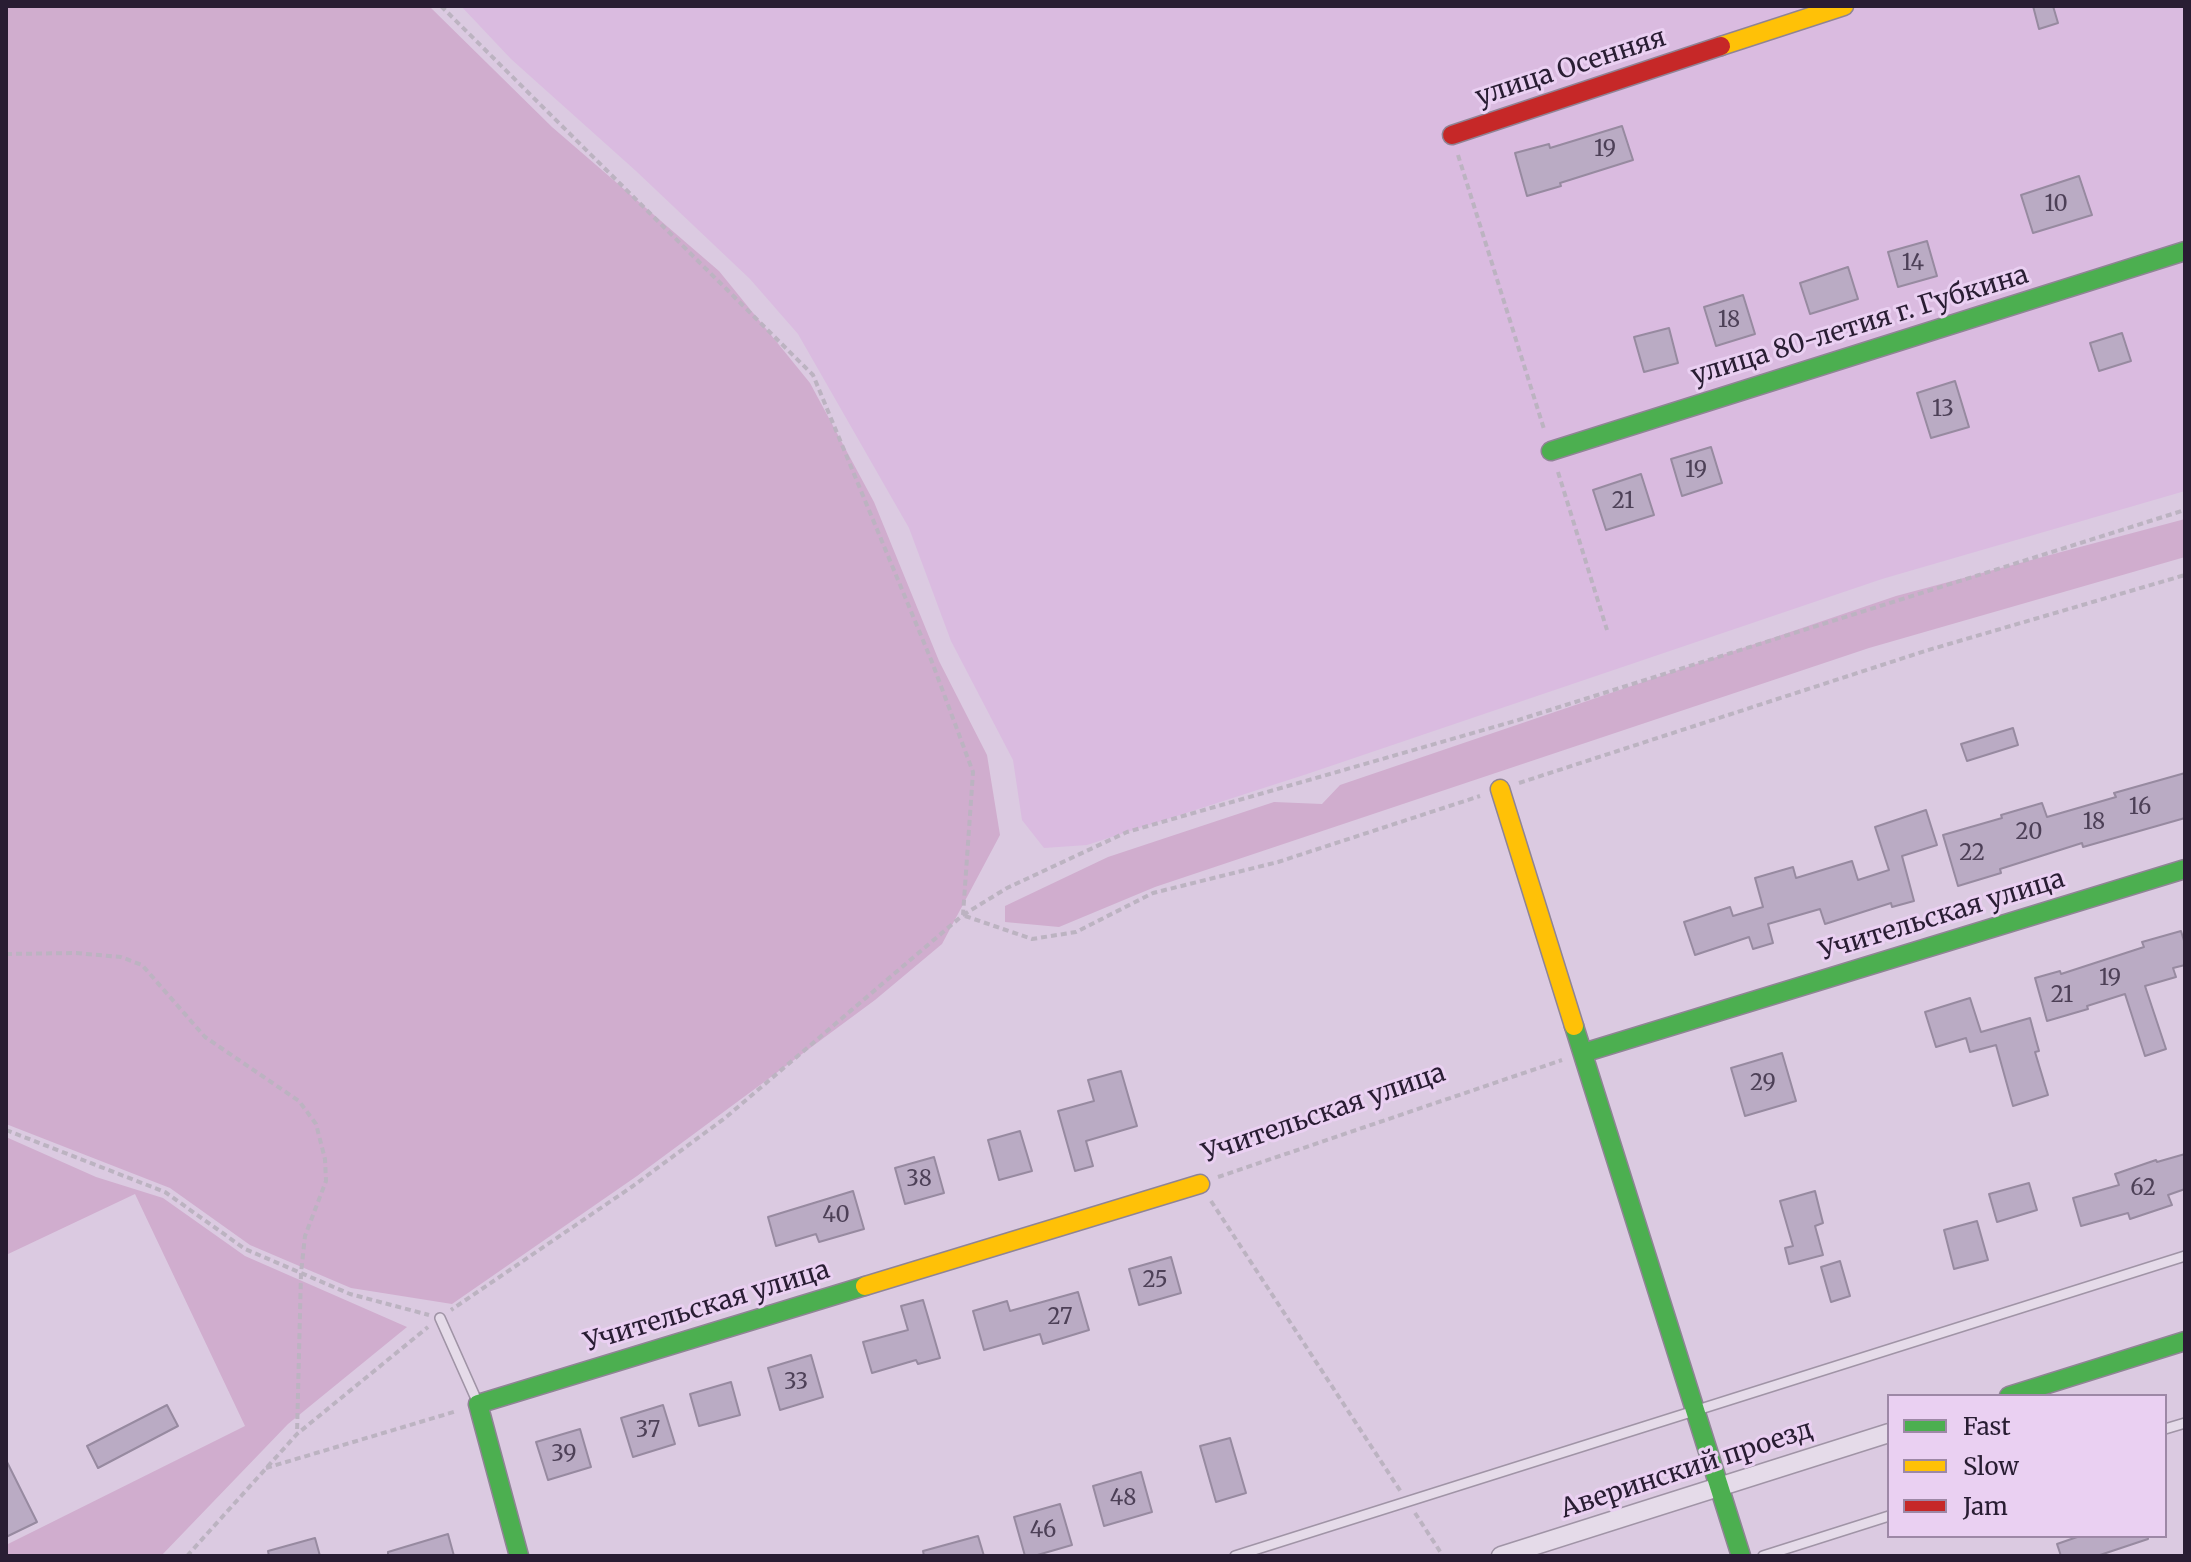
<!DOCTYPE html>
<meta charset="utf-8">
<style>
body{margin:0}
#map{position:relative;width:2191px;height:1562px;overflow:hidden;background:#dbcae1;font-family:Merriweather,serif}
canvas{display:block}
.frame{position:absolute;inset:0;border:8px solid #291d33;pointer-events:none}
.legend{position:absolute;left:1887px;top:1394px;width:280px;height:144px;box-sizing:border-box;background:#ead0f2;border:2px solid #9d88a6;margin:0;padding:10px 14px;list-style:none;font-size:24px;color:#291d33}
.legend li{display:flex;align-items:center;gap:16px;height:40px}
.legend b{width:40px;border:2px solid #9d88a6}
</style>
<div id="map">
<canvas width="2191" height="1562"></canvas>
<div class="frame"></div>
<ul class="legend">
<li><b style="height:10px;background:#4caf50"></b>Fast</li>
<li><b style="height:10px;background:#ffc107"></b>Slow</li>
<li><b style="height:10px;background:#c62828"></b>Jam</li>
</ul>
</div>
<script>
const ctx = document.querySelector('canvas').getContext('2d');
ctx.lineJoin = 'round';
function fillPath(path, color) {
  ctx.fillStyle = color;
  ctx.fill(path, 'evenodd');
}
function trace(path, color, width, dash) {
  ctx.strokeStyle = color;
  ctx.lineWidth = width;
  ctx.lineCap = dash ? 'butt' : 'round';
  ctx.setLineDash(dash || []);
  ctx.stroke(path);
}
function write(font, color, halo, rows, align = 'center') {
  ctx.font = font + ' Merriweather,serif';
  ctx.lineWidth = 6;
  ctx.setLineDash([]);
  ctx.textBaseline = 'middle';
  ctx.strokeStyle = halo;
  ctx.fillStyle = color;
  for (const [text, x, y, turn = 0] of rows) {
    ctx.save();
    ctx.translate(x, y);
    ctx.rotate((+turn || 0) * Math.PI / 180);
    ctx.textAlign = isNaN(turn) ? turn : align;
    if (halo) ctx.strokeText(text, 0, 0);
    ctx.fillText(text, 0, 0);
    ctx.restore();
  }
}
const farmland = new Path2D(`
 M461 6H2185V491L1882 579 1307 774 1087 845 1044 848 1022 820 1013 760 951 641 909 528 798 334 750 279 636 171 511 59Z`);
const green = new Path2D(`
 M6 6H429L552 127 719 271 810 383 874 502 939 661 987 755 1000 835 942 944 875 1000 637 1176 452 1304 351 1288 250 1245 170 1188 6 1124Z
 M2185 519V557L1869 648 1155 887 1059 927 1005 922V906L1108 857 1274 802 1322 804 1340 785 1896 596Z
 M6 1137 96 1177 163 1198 245 1256 407 1327 288 1424 161 1556H6V1545L245 1426 135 1194 6 1255Z`);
const building = new Path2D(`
 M2033 6H2053L2058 23 2039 29Z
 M1622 126 1633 160 1560 183 1561 186 1527 196 1515 153 1549 144 1550 148Z
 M2079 176 2092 215 2033 233 2021 195Z
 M1927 241 1937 276 1898 287 1888 252Z
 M1848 267 1858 299 1810 314 1800 283Z
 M1743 295 1755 334 1716 346 1704 307Z
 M1669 328 1678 363 1644 372 1634 337Z
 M2122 333 2131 361 2099 371 2090 343Z
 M1955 381 1969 427 1931 438 1917 393Z
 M1711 447 1722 483 1682 496 1671 459Z
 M1641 474 1654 515 1606 530 1593 490Z
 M2013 728 2018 745 1967 761 1961 744Z
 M2185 773V818L2083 847 2082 843 2000 869 2001 873 1958 886 1943 835 2002 818 2001 815 2042 803 2047 817 2116 797 2114 793Z
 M1926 810 1937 845 1902 856 1914 901 1892 907 1891 903 1825 924 1820 909 1768 924 1773 943 1753 949 1749 937 1695 955 1684 922 1730 907 1733 916 1763 907 1755 878 1793 867 1796 878 1852 861 1858 880 1889 870 1875 827Z
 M2181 931 2185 944V965L2173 968 2176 977 2145 986 2166 1049 2145 1056 2125 994 2087 1006 2088 1009 2047 1021 2035 978 2060 971 2061 974 2144 947 2142 942Z
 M1970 998 1981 1032 2030 1018 2039 1051 2035 1052 2048 1095 2013 1106 1996 1045 1970 1052 1966 1038 1936 1047 1925 1012Z
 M1782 1053 1796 1101 1745 1116 1731 1068Z
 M1121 1071 1137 1126 1086 1141 1093 1166 1075 1171 1058 1111 1094 1101 1088 1080Z
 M1020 1131 1032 1171 999 1180 988 1140Z
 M2185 1154V1189L2168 1195 2172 1205 2130 1219 2128 1213 2081 1226 2073 1198 2119 1185 2115 1174 2156 1160 2157 1162Z
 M934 1157 944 1193 905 1204 895 1168Z
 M2029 1183 2037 1210 1997 1222 1989 1194Z
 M853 1191 864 1229 819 1242 816 1234 776 1246 768 1217Z
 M1815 1191 1823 1223 1815 1226 1823 1255 1789 1264 1785 1248 1793 1246 1780 1201Z
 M1977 1221 1988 1260 1954 1269 1944 1230Z
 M1171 1257 1181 1293 1139 1305 1129 1269Z
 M1840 1261 1850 1296 1831 1302 1821 1267Z
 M1078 1292 1089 1330 1043 1344 1040 1334 984 1350 973 1311 1007 1301 1010 1311Z
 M923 1300 940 1358 918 1364 916 1360 872 1373 863 1342 908 1330 901 1306Z
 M811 1355 823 1397 780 1410 768 1368Z
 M731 1382 740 1415 699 1426 690 1394Z
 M167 1405 178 1426 98 1468 87 1446Z
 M663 1405 675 1444 633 1457 621 1418Z
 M580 1429 591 1467 548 1480 536 1442Z
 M1230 1438 1246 1493 1216 1502 1200 1446Z
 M6 1460 37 1522 6 1537Z
 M1141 1472 1152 1512 1104 1526 1093 1486Z
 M1060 1504 1072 1545 1034 1556H1025L1014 1517Z
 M448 1534 454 1556H388V1552Z
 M978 1536 984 1556H924L923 1551Z
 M2080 1536H2148V1539L2097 1556H2061L2057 1544Z
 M315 1538 320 1556H269L268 1551Z`);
const path = new Path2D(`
 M441 6 813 375 932 662 973 772 963 915 725 1118 633 1186 451 1310
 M1458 155 1544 429
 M1558 472 1607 630
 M1519 783 1925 651 2185 575
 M963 915 1007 888 1127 832 1515 721 2185 510
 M965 916 1032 939 1076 932 1153 893 1278 862 1480 796
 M6 954 76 953 121 957 142 965 205 1037 299 1101 316 1124 325 1159 326 1181 305 1236 301 1273 297 1434
 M6 1130 165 1192 245 1249 350 1294 429 1315
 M1218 1177 1562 1060
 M1211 1201 1401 1492
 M266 1468 457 1411
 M1415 1513 1443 1556
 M187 1556 297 1434 428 1327`);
const lane = new Path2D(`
 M440 1318 477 1401
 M2165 1429 2185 1423
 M1235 1556 2185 1256
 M1763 1556 1889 1516`);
const street = new Path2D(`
 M1501 1556 1889 1433`);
const fast = new Path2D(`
 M1551 451 2185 251
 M1574 1026 1741 1556
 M1583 1053 2185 869
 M2009 1396 2185 1341
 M519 1556 478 1404 865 1286`);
const slow = new Path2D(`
 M1721 46 1844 6
 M1500 789 1574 1026
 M865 1286 1200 1184`);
const jam = new Path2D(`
 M1452 135 1721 46`);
const numberNames = [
 ["19",1605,150],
 ["10",2056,205],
 ["14",1913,264],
 ["18",1729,321],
 ["13",1943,410],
 ["19",1696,471],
 ["21",1623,502],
 ["16",2140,808],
 ["18",2094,823],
 ["20",2029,833],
 ["22",1972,854],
 ["19",2110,979],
 ["21",2062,996],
 ["29",1763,1084],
 ["38",919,1180],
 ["62",2143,1189],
 ["40",836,1216],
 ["25",1155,1281],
 ["27",1060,1318],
 ["33",796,1383],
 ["37",648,1431],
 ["39",564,1455],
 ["48",1123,1499],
 ["46",1043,1531]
];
const streetNames = [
 ["улица Осенняя",1571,68,-18],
 ["улица 80-летия г. Губкина",1860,326,-17],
 ["Учительская улица",1942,916,-17],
 ["Учительская улица",1324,1114,-19],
 ["Учительская улица",707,1307,-17],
 ["Аверинский проезд",1687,1470,-18]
];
fillPath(farmland, '#dabbe0');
fillPath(green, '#d0adce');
fillPath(building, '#baabc4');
trace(building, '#978aa0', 2);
trace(lane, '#a094a6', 12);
trace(street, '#a094a6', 21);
trace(fast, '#8f8495', 21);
trace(slow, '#8f8495', 21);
trace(jam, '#8f8495', 21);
trace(path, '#bcb3c1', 4, [6, 4]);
trace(lane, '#e5dbe9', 9);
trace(street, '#e5dbe9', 18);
trace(fast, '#4caf50', 18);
trace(slow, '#ffc107', 18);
trace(jam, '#c62828', 18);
write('22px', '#4d4057', null, numberNames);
write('26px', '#291d33', '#ead0f2', streetNames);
</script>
